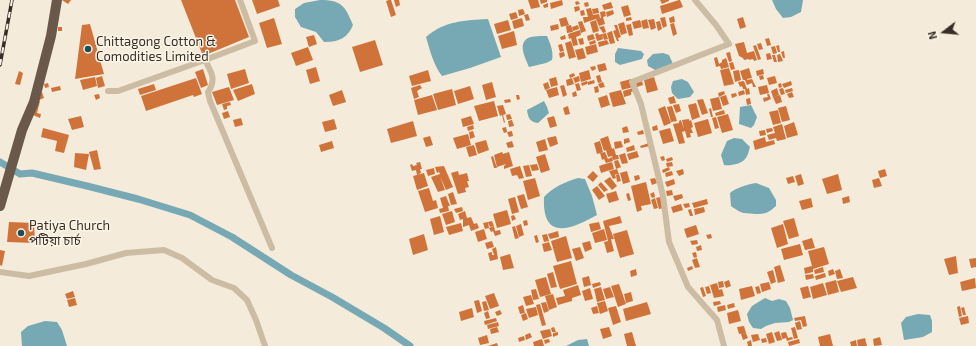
<!DOCTYPE html>
<meta charset="utf-8">
<style>
body{margin:0}
#map{position:relative;width:976px;height:346px;overflow:hidden;background:#f4ebda;font-family:"Exo 2",sans-serif}
canvas{display:block}
.north{position:absolute;left:924px;top:12px;width:40px;height:40px;-webkit-text-stroke:3px #fbf4e6;paint-order:stroke;rotate:254deg;font-size:11px;font-weight:700;line-height:16px;text-align:center;color:#382e27}
.north::after{content:'';display:block;margin:auto;width:14px;height:18px;background:#382e27;clip-path:polygon(50% 0,100% 100%,50% 72%,0 100%)}
</style>
<div id="map">
<canvas width="976" height="346"></canvas>
<div class="north">N</div>
</div>
<script>
const ctx = document.querySelector('canvas').getContext('2d');
ctx.lineJoin = 'round';
function fillPath(path, color) {
  ctx.fillStyle = color;
  ctx.fill(path, 'evenodd');
}
function trace(path, color, width, dash) {
  ctx.strokeStyle = color;
  ctx.lineWidth = width;
  ctx.lineCap = dash ? 'butt' : 'round';
  ctx.setLineDash(dash || []);
  ctx.stroke(path);
}
function write(font, color, halo, rows, align = 'center') {
  ctx.font = font + ' "Exo 2","Noto Sans Bengali",sans-serif';
  ctx.lineWidth = 3;
  ctx.setLineDash([]);
  ctx.textBaseline = 'middle';
  ctx.strokeStyle = halo;
  ctx.fillStyle = color;
  for (const [text, x, y, turn = 0] of rows) {
    ctx.save();
    ctx.translate(x, y);
    ctx.rotate((+turn || 0) * Math.PI / 180);
    ctx.textAlign = isNaN(turn) ? turn : align;
    if (halo) ctx.strokeText(text, 0, 0);
    ctx.fillText(text, 0, 0);
    ctx.restore();
  }
}
const water = new Path2D(`
 M320 0C342 0 345 6 353 25 347 39 338 42 324 42L316 32 301 27 295 17V9L304 3Z
 M772 0H803L801 12 791 17 783 18 776 9Z
 M488 19 501 57 470 68 442 76C433 64 430 50 426 37 444 21 466 20 488 19Z
 M547 36C550 43 554 52 552 60L546 63 529 67C526 59 517 44 528 38 533 36 541 36 547 36Z
 M618 48 641 51 644 54 642 59 620 65 615 62V54Z
 M663 53 669 55 673 64 657 71 648 66 647 60 653 54Z
 M682 79 688 82 694 92 690 97 678 99 672 93 671 87 673 81Z
 M544 101 547 107 549 113 538 123C530 122 528 118 527 110Z
 M751 105 757 117 754 125 751 128 739 124 740 107Z
 M734 138 742 139 750 147C749 150 748 156 745 159 741 164 731 166 724 165L721 155 727 141Z
 M578 178 585 179 592 196 597 215C570 230 542 241 544 197 553 187 565 182 578 178Z
 M756 183 769 188 776 200V206C768 213 766 214 755 214 743 213 742 214 731 206L730 193C735 188 749 184 756 183Z
 M765 298 772 301 779 299 786 301 790 308 793 320 789 322 775 323 766 326 761 329 753 328 749 322 747 314 752 306Z
 M918 314 930 315 932 321V332L923 337 904 340 901 323 906 317Z
 M45 321 57 322 62 330 67 346H22L21 332 28 326Z
 M587 339 589 346H566L578 340Z`);
const canal = new Path2D(`
 M0 162 20 174 32 173 87 186 138 199 190 215 232 237 291 275 332 297 384 328 410 346`);
const building = new Path2D(`
 M62 0H71L68 4Z
 M181 0H235L249 37 203 56Z
 M252 0H278L280 6 257 14Z
 M389 0H391L396 15 391 17 386 1Z
 M394 0H399L400 5 396 7Z
 M528 0H538L540 7 531 9Z
 M540 0H547V2L541 4Z
 M562 0 563 5 551 9 550 3Z
 M660 0H669V1L662 4Z
 M679 0H680L683 7 662 14 660 6Z
 M578 1 580 4 576 5 575 2Z
 M588 2 589 6 585 7 584 3Z
 M611 2 613 8 604 10 602 5Z
 M548 3V7L544 8 543 5Z
 M628 5 631 15 624 17 621 7Z
 M579 6 580 10 575 12 574 7Z
 M591 8 593 15 599 14 600 18H601L600 12 605 11 606 16 603 17 605 24 599 26 596 19 584 23 583 17H588L586 9Z
 M598 8 599 13 593 14 592 9Z
 M523 9 525 14 519 16 518 10Z
 M584 10 585 15 581 16 580 11Z
 M613 10 614 14 607 17 606 12Z
 M516 12 518 18 511 20 509 14Z
 M528 14 530 20 526 21 524 15Z
 M674 16 675 22 670 23 669 18Z
 M566 17 569 25 561 27 559 19Z
 M631 17 632 20 626 21V18Z
 M665 17 667 26 663 28 660 18Z
 M743 17 746 27 740 29 737 19Z
 M274 18 282 44 267 48 259 23Z
 M522 18 524 26 514 29 512 21Z
 M647 19 649 28 643 29 641 21Z
 M654 19 656 28 651 30 648 20Z
 M508 20 511 30 497 34 494 24Z
 M596 20 599 31 593 33 590 22Z
 M640 20 642 27 634 29 632 22Z
 M582 21 586 31 581 33 578 22Z
 M660 21 662 29 658 31 656 22Z
 M624 22 627 33 621 35 618 24Z
 M674 23 677 34 673 36 670 24Z
 M90 24 104 74 75 79 82 25Z
 M558 24 559 29 551 31 550 26Z
 M631 24 633 35 629 36 626 25Z
 M571 25 573 32 567 33 566 26Z
 M578 25 579 29 573 31 572 27Z
 M614 25H617L621 37 618 38 619 41H617L613 31 616 30Z
 M604 26 606 32 603 33 599 27Z
 M58 27H62V31H58Z
 M580 30 581 35 576 37 578 45 573 46 571 38 569 39 568 34Z
 M514 31 517 45 502 49 498 36Z
 M612 31 615 43 610 44 607 33Z
 M598 33 599 35 602 34 603 39 601 40 599 37 601 40 597 41 595 34Z
 M606 33 608 39 604 40 602 34Z
 M593 34 595 39 588 41 587 36Z
 M314 35 317 44 309 47 306 37Z
 M565 35 566 39 561 40 560 37Z
 M583 38 584 44 580 45 578 39Z
 M769 38 771 45 767 46 765 39Z
 M375 40 383 65 360 72 352 47Z
 M595 40 596 43 590 45 589 42Z
 M607 40 609 44 599 47 598 42Z
 M571 41 576 57 569 59 565 43Z
 M744 42 747 53 754 51 757 60 754 61 753 59 749 60V59L744 60 743 58 739 56 735 44Z
 M761 43 763 49 759 50 757 44Z
 M562 44 564 51 560 52 558 45Z
 M596 44 598 52 587 55 585 47Z
 M756 45 761 59 758 60 753 46Z
 M779 45 780 52H778L776 46Z
 M775 46 777 53 773 54 771 47Z
 M308 47 313 60 296 66 291 53Z
 M583 48 586 58 578 60 575 50Z
 M784 51 785 58H783L781 52Z
 M564 52 565 56 560 58 559 53Z
 M730 52 732 61 729 62 726 53Z
 M770 53 772 59 767 60 766 54Z
 M780 54 783 61 778 62 777 55Z
 M772 55H775L777 62H774Z
 M717 57 719 64 722 62V60L726 58 729 67 721 69 720 66 716 67 714 58Z
 M733 62 735 69 731 70 729 63Z
 M605 63 607 70 599 72 597 65Z
 M595 66 596 69 592 71 590 67Z
 M316 67 320 81 310 84 306 70Z
 M729 68 734 84 724 86 720 70Z
 M749 68 752 78 747 79V80L752 79 756 87H753L752 83 747 85 745 80H743L740 71Z
 M203 69 208 85 201 88 195 72Z
 M245 69 249 83 231 89 227 74Z
 M763 69 764 74 757 76 756 71Z
 M428 70 431 81 412 86 409 76Z
 M589 70 591 79 581 82 579 73Z
 M739 70 741 80 735 82 733 71Z
 M19 71 23 73 20 85 15 84Z
 M574 73 575 76 570 78 569 75Z
 M600 75 602 82 598 83 596 76Z
 M763 75 764 79 760 80 759 76Z
 M102 76 105 86 98 88 96 78Z
 M579 76 580 81 575 83 573 78Z
 M775 76 777 83 769 85 767 78Z
 M95 77 97 86 83 90 80 80Z
 M556 77 558 85 551 87 549 79Z
 M654 77 658 90 647 93 644 80Z
 M196 78 202 94 194 97 193 95 146 111 141 96Z
 M572 78 574 84 567 86 566 80Z
 M631 79 633 87 622 90 620 82Z
 M594 80 595 83 588 85 587 82Z
 M587 81V84L582 86 581 83Z
 M642 81 643 85 637 87 636 83Z
 M744 81 747 89 749 88 750 94 746 95 745 89H743L742 86 740 87 738 82Z
 M791 81 792 85 784 88 782 84Z
 M492 82 496 97 486 100 482 85Z
 M548 82 550 88 545 90 543 84Z
 M603 82 605 87 600 88 598 84Z
 M48 83 49 87 45 88 44 84Z
 M579 83 581 90 577 91 575 84Z
 M781 83 782 87 779 88 778 84Z
 M154 84 156 90 140 95 138 89Z
 M252 84 255 94 238 101 233 90Z
 M420 85 422 88 417 91 419 97 414 99 411 88Z
 M564 85 567 95 563 97 560 86Z
 M767 85 769 93 760 95 758 87Z
 M60 86 61 90 52 92 51 88Z
 M470 86 474 99 458 104 454 91Z
 M598 86 599 92 595 93 594 87Z
 M229 87 234 100 217 105 212 92Z
 M557 87 559 95 549 98 546 90Z
 M633 88 634 91 631 92V95L624 97 623 91Z
 M777 88 779 95 773 97 771 91Z
 M783 88 785 94 781 95 779 89Z
 M792 88 793 91 786 93 785 90Z
 M452 89 456 105 438 110 433 94Z
 M342 90 346 102 333 106 329 95Z
 M621 90 626 104 613 107 609 93Z
 M744 90 745 94 739 96 738 92Z
 M576 91 577 96 573 97 572 93Z
 M724 91 725 94 719 97 718 93Z
 M42 92 44 98 39 100 38 95Z
 M792 92 794 97 789 98 787 94Z
 M736 93 737 96 732 98 731 94Z
 M99 94 100 98 96 100 94 95Z
 M767 94H769L771 99 764 102 763 98 768 97Z
 M432 95 437 110 418 115 414 100Z
 M516 95H519L520 99 517 100Z
 M607 95 610 105 601 108 598 98Z
 M726 95 729 104 723 106 720 97Z
 M780 95 782 102 776 104 773 97Z
 M674 96 676 103 670 104 668 98Z
 M719 97 722 109 713 111 710 99Z
 M750 98 751 104 747 105 746 99Z
 M510 99 511 102 505 103 504 100Z
 M703 99 708 113 702 115 697 100Z
 M37 101H40L37 113 41 114 40 118 33 115Z
 M494 101 498 116 479 121 474 106Z
 M230 102 231 105 227 106V109L224 110 222 104Z
 M696 103 700 117 692 120 688 105Z
 M679 104 681 111 676 113 673 105Z
 M503 105 506 114 503 115 505 122 504 123 502 115 500 116 497 106Z
 M568 106 570 114 565 115 563 108Z
 M665 106 671 123 664 126 658 109Z
 M672 106 677 121 671 122 667 107Z
 M786 106 790 120 782 122 778 108Z
 M711 108 713 117H711L709 109Z
 M724 110 725 114 716 116 715 113Z
 M778 110 781 123 773 125 769 112Z
 M228 111 230 117 224 119 222 113Z
 M510 114 512 119 507 120 506 115Z
 M728 114 733 130 722 133 717 117Z
 M81 116 84 127 72 130 68 119Z
 M471 116 474 124 463 127 461 119Z
 M554 116 557 126 550 128 547 118Z
 M716 117 719 128 715 129 712 118Z
 M241 118 243 125 235 127 233 120Z
 M334 119 337 129 325 132 322 122Z
 M689 119V121L691 120 693 127 691 128 693 133H690L691 137 687 138 685 131 682 132 685 143 679 144 673 124 679 123V121L681 120 684 129 682 120Z
 M708 119 712 133 698 137 694 123Z
 M512 120 514 126 509 127 508 121Z
 M413 121 417 136 391 143 387 129Z
 M794 122 798 135 787 138 784 126Z
 M782 124 786 139 777 141 776 138 769 140 767 135 775 133 773 127Z
 M473 125 474 129 468 131 467 127Z
 M657 125 658 130 653 131 652 127Z
 M627 126 629 132 623 133 622 128Z
 M506 127 507 132 504 133 502 128Z
 M43 128 69 135 64 153 55 151 57 141 41 137Z
 M670 128 674 141 663 144 659 131Z
 M772 128 773 131 767 133 766 129Z
 M643 130 644 134 638 135 637 132Z
 M765 130 766 135 760 136 759 131Z
 M473 131 475 137 470 139 469 132Z
 M512 131 513 136 509 137 507 132Z
 M468 134 471 145 457 149 453 138Z
 M430 136 433 145 426 147 423 138Z
 M556 136 558 144 550 147 547 138Z
 M608 136 612 149 614 148 616 155H618L619 159 613 160 612 156 608 157 606 150 604 151 600 139Z
 M765 137 766 142 774 140 775 144 755 150 753 141Z
 M629 138 630 142 624 144V139Z
 M545 139 548 150 539 152 536 142Z
 M486 140 489 150 478 154 475 143Z
 M332 141 334 148 321 152 319 145Z
 M512 141 514 147 508 148 506 143Z
 M600 141 603 152 597 154 594 143Z
 M621 141 623 147 615 149 614 142Z
 M649 143 650 146 641 148 640 146Z
 M474 145 477 155 469 157 466 147Z
 M634 145 635 150 627 152 626 148Z
 M97 150 101 169 94 170 89 152Z
 M637 151 639 157 629 160 627 154Z
 M502 152 503 154 509 152 513 166 504 169V166L506 164 497 167 494 155Z
 M605 152 608 159 612 157 613 161 606 163 604 159 602 160 600 153Z
 M75 153 89 154 86 170 74 167Z
 M625 153 628 163 622 164 619 155Z
 M545 154 550 170 541 173 536 157Z
 M493 156 497 168H494L491 157Z
 M664 156 665 160 662 161 660 157Z
 M672 157 673 160 667 162 666 159Z
 M618 160 621 167 616 169 614 161Z
 M420 162 422 169H420L421 173 417 175 416 170 412 171 410 165 412 164 413 166 417 165 416 163Z
 M612 162 614 169 607 171 605 164Z
 M672 162 673 166 667 167 666 163Z
 M537 164 539 170 532 171 530 165Z
 M605 164 607 171 601 173 599 166Z
 M529 165 532 176 526 177 523 166Z
 M444 166 453 187 446 190 440 176 445 190 438 192 431 177 440 174 439 172 437 173 435 167Z
 M520 166 524 178 519 179 517 175 512 176 510 169Z
 M669 167 670 170 663 173 662 170Z
 M434 168 435 174 428 176 426 170Z
 M617 169 619 174 613 175H615L616 178 613 179 609 171Z
 M683 169 684 174 679 176 676 171Z
 M885 169 887 176 880 178 878 171Z
 M458 171 459 175 467 173 469 181H467L469 187 465 188 466 192 458 194 451 173Z
 M593 171 598 176 593 182 587 177Z
 M627 171 630 182 623 184 620 173Z
 M672 171 673 175 666 177 665 173Z
 M424 173 428 186 417 190 413 176Z
 M619 174 621 181 617 182 616 175Z
 M801 174 804 184 798 186 795 176Z
 M838 174 842 190 827 194 822 179Z
 M639 175 640 179 635 181 634 176Z
 M793 176 795 182 788 184 786 178Z
 M610 177 617 186 612 190 604 181Z
 M535 178 540 196 528 200 523 181Z
 M655 178 657 183 652 185 650 179Z
 M879 178 882 186 874 188 872 180Z
 M674 179 675 184 667 187 665 182Z
 M601 182 608 190 604 192 598 185Z
 M646 182 651 204 641 206 642 210 637 212 631 186Z
 M597 186 605 196 599 200 592 190Z
 M429 188 433 201 436 200 438 208 425 212 418 191Z
 M672 190 673 195 667 196 666 191Z
 M616 191 619 200 609 203 606 194Z
 M453 192 457 204 451 205 448 194Z
 M654 192 655 197 652 198 650 194Z
 M629 193 631 200 628 201 626 194Z
 M524 194 528 207 521 209 517 196Z
 M682 194 683 198 675 201 673 196Z
 M446 196 450 206H448L449 211 440 213 439 209 443 208 440 198Z
 M849 196 850 202 843 204 842 198Z
 M515 197 519 212 512 214 508 199Z
 M660 197 664 208 659 209 656 198Z
 M655 198 658 208 654 209 651 200Z
 M811 198 813 207 802 210 799 201Z
 M707 199 708 204 694 208 692 203Z
 M689 203 690 207 685 208 683 204Z
 M681 204 683 210 673 213 671 207Z
 M462 207 463 211 456 213 454 209Z
 M704 207 705 212 695 215 694 209Z
 M691 209 693 216H690L688 210Z
 M507 210 511 224 497 228 493 214Z
 M452 211 455 222 446 225 442 214Z
 M465 211 467 218 471 217 474 224 477 223 479 228 471 231 469 225 463 227V219L460 220 458 214Z
 M514 215 516 219 512 221 511 216Z
 M440 216 444 232 434 235 430 219Z
 M620 216 622 223 609 226 614 239H611L614 251 607 253 604 242 608 241 603 221Z
 M794 218 799 236 789 239 783 221Z
 M527 220 528 225 524 226 523 221Z
 M492 221 494 226 490 227 488 222Z
 M9 222 34 223 35 243 7 242Z
 M488 222 489 228 485 229 483 223Z
 M599 222 601 229 591 232 589 224Z
 M461 223 463 231 449 235 446 227Z
 M521 224 524 235 519 237 516 226Z
 M783 224 788 244 777 248 771 228Z
 M696 225 699 234 687 238 684 229Z
 M494 226 495 231 500 230 501 234 495 236 493 231 491 232 489 228Z
 M515 226 519 238 515 239 512 227Z
 M484 229 487 239 478 242 475 232Z
 M604 229 607 240 595 243 592 233Z
 M627 230 634 254 620 258 613 234Z
 M558 231 559 237 550 239 548 234Z
 M424 234 428 250 413 255 409 239Z
 M547 234 549 241 544 242 542 235Z
 M711 234 712 238 708 239 706 235Z
 M537 235 539 242 536 243 534 236Z
 M566 236 572 258 557 262 551 241Z
 M812 238 815 248 805 250 802 241Z
 M697 240 698 244 692 245 690 241Z
 M492 241 494 247 487 249 485 243Z
 M590 241 592 249 585 252 582 243Z
 M549 242 552 250 544 252 542 244Z
 M800 244 803 255 784 260 781 249Z
 M701 245 702 250 697 251 696 247Z
 M496 247 498 259 490 261 488 253 492 252V255H494L492 249Z
 M580 247 584 258 576 261 572 249Z
 M824 247 829 264 813 269V272L805 274 804 268 812 266 808 251Z
 M0 250 5 251 2 266 0 265Z
 M696 252 697 257 694 258 692 253Z
 M510 254 514 268 503 270 500 257Z
 M956 256 958 273 949 275 944 259Z
 M697 258 700 267 695 268 692 260Z
 M976 258V267L971 268 969 259Z
 M571 261 577 284 560 289 553 266Z
 M780 265 785 281 778 283 774 267Z
 M692 266 693 269 688 271 687 268Z
 M823 267 824 272 815 274 814 270Z
 M636 269 637 275 631 277 630 271Z
 M833 269 835 274 829 276 828 271Z
 M840 269 843 278 837 279 835 271Z
 M773 270 776 282 771 284 767 272Z
 M553 272 557 287 551 288 547 274Z
 M825 273 826 277 816 280 815 276Z
 M813 274 814 278 806 280 805 275Z
 M589 276 591 285 584 287 582 278Z
 M546 277 551 294 540 297 535 280Z
 M853 277 857 288 841 292 837 281Z
 M975 278 976 288 962 291 960 282Z
 M729 280 731 286 726 288 724 282Z
 M836 280 839 292 828 295 825 283Z
 M723 281 724 287 719 288 718 282Z
 M600 282 601 285 593 288 592 284Z
 M769 282 771 289 762 292 760 284Z
 M717 283 719 290 722 289 724 296 714 298 710 285Z
 M823 283 827 295 813 299 810 287Z
 M619 284 626 304 618 307 611 286Z
 M578 285 581 295 572 298V301L558 305 556 298 565 296 563 290Z
 M709 286 711 293 707 294 705 287Z
 M752 286 755 296 741 300 739 289Z
 M759 286 761 293 757 294 755 287Z
 M808 286 811 297 803 299 800 288Z
 M601 287 605 300 597 302 594 289Z
 M610 287 614 297 606 299 603 289Z
 M703 287 706 296 703 297 700 288Z
 M590 288 593 299 585 301 582 291Z
 M536 289 539 299 533 300 531 290Z
 M73 291 75 297 67 299 65 294Z
 M631 292 633 301 626 303 624 294Z
 M494 293 499 306 490 309 485 296Z
 M553 294 557 307 549 310 545 296Z
 M531 295 534 304 526 306 523 297Z
 M75 298 77 305 69 307 67 300Z
 M479 300 482 311 477 313 474 301Z
 M486 301 489 310 484 311 482 302Z
 M605 301 608 311 600 314 597 303Z
 M720 301 721 304 714 306 713 302Z
 M546 302 549 311 544 313 541 303Z
 M647 302 651 314 626 321 623 309Z
 M734 303 735 307 728 309 727 305Z
 M540 304 546 325 542 326 536 305Z
 M523 305 525 313 520 314 518 307Z
 M725 305 726 310 718 312 717 307Z
 M597 306 599 313 593 314 591 308Z
 M616 306 621 322 613 325 608 308Z
 M960 306 962 316 959 317 957 307Z
 M536 307 538 315 529 318 526 309Z
 M964 307 966 315H963L961 308Z
 M472 308 474 317 461 321 459 312Z
 M500 310 502 314 497 316 495 312Z
 M738 310 741 321 729 324 727 313Z
 M488 311 490 318 486 319 484 313Z
 M526 313 528 319 523 321 521 315Z
 M805 316 807 326 803 327 801 320 795 321 794 318Z
 M968 316 969 323 961 325 959 318Z
 M496 318 497 321 485 325 484 321Z
 M800 321 802 329 797 330 795 323Z
 M498 322 499 326 488 329 487 325Z
 M744 326 746 333 739 334 737 327Z
 M497 327 499 332 491 334 490 329Z
 M554 327 556 332H552L551 328Z
 M609 327 612 336 603 339 600 329Z
 M795 327 798 338 794 339 791 328Z
 M550 329 552 336 543 339 540 331Z
 M779 331 782 340 777 341 774 333Z
 M558 332V335L553 337V333Z
 M632 332 636 346H627L624 334Z
 M772 332 775 342 769 344 766 334Z
 M786 332 788 338 792 337 793 339 787 341 786 338 782 339 781 333Z
 M530 333 532 337 526 340 525 335Z
 M745 333H746L748 338 743 340 741 334Z
 M758 334 760 340 753 342 751 335Z
 M830 334 833 346H820L818 337Z
 M487 335 489 343 480 345 478 338Z
 M524 336 525 340 519 342 518 338Z
 M880 337 882 345 874 346 873 339Z
 M766 338 767 342 762 343 761 339Z
 M865 338 867 346H858L857 340Z
 M542 339 544 346H534L533 342Z
 M549 339 550 342 545 344 544 340Z
 M799 339 800 343 789 346 788 342Z
 M751 340 752 346H748L747 342Z
 M856 340 857 346H851L850 342Z
 M497 343 498 346H488Z`);
const minor = new Path2D(`
 M695 0 716 25 729 44 632 82 641 104 653 154 663 196 669 242 688 287 717 320 724 346
 M205 60 255 41 240 0
 M108 91H118L205 60C211 72 217 79 208 92L210 101 272 248
 M0 272 29 276 86 264 126 253 164 250 182 258 212 280 234 288 247 300 256 320 265 346`);
const trunk = new Path2D(`
 M0 206 22 130 34 102 51 36 57 0`);
const rail = new Path2D(`
 M0 65 12 0`);
const markers = [
 [88,49,4,"#194f5d"],
 [21,233,4,"#194f5d"]
];
const poiNames = [
 ["Chittagong Cotton &",96,42],
 ["Comodities Limited",96,57],
 ["Patiya Church",29,226],
 ["পটিয়া চার্চ",29,241]
];
fillPath(water, '#76a9b3');
trace(canal, '#76a9b3', 7);
fillPath(building, '#d0733b');
trace(minor, '#cdbca4', 6);
trace(trunk, '#6a584a', 10);
trace(rail, '#382e27', 3.5);
trace(rail, '#fbf4e6', 2, [6]);
for (const [x, y, r, color] of markers) {
  const dot = new Path2D();
  dot.arc(x, y, r, 0, 2 * Math.PI);
  ctx.fillStyle = color;
  ctx.fill(dot);
  trace(dot, '#fbf4e6', 1.5);
}
write('13px', '#382e27', '#fbf4e6', poiNames, 'left');
</script>
